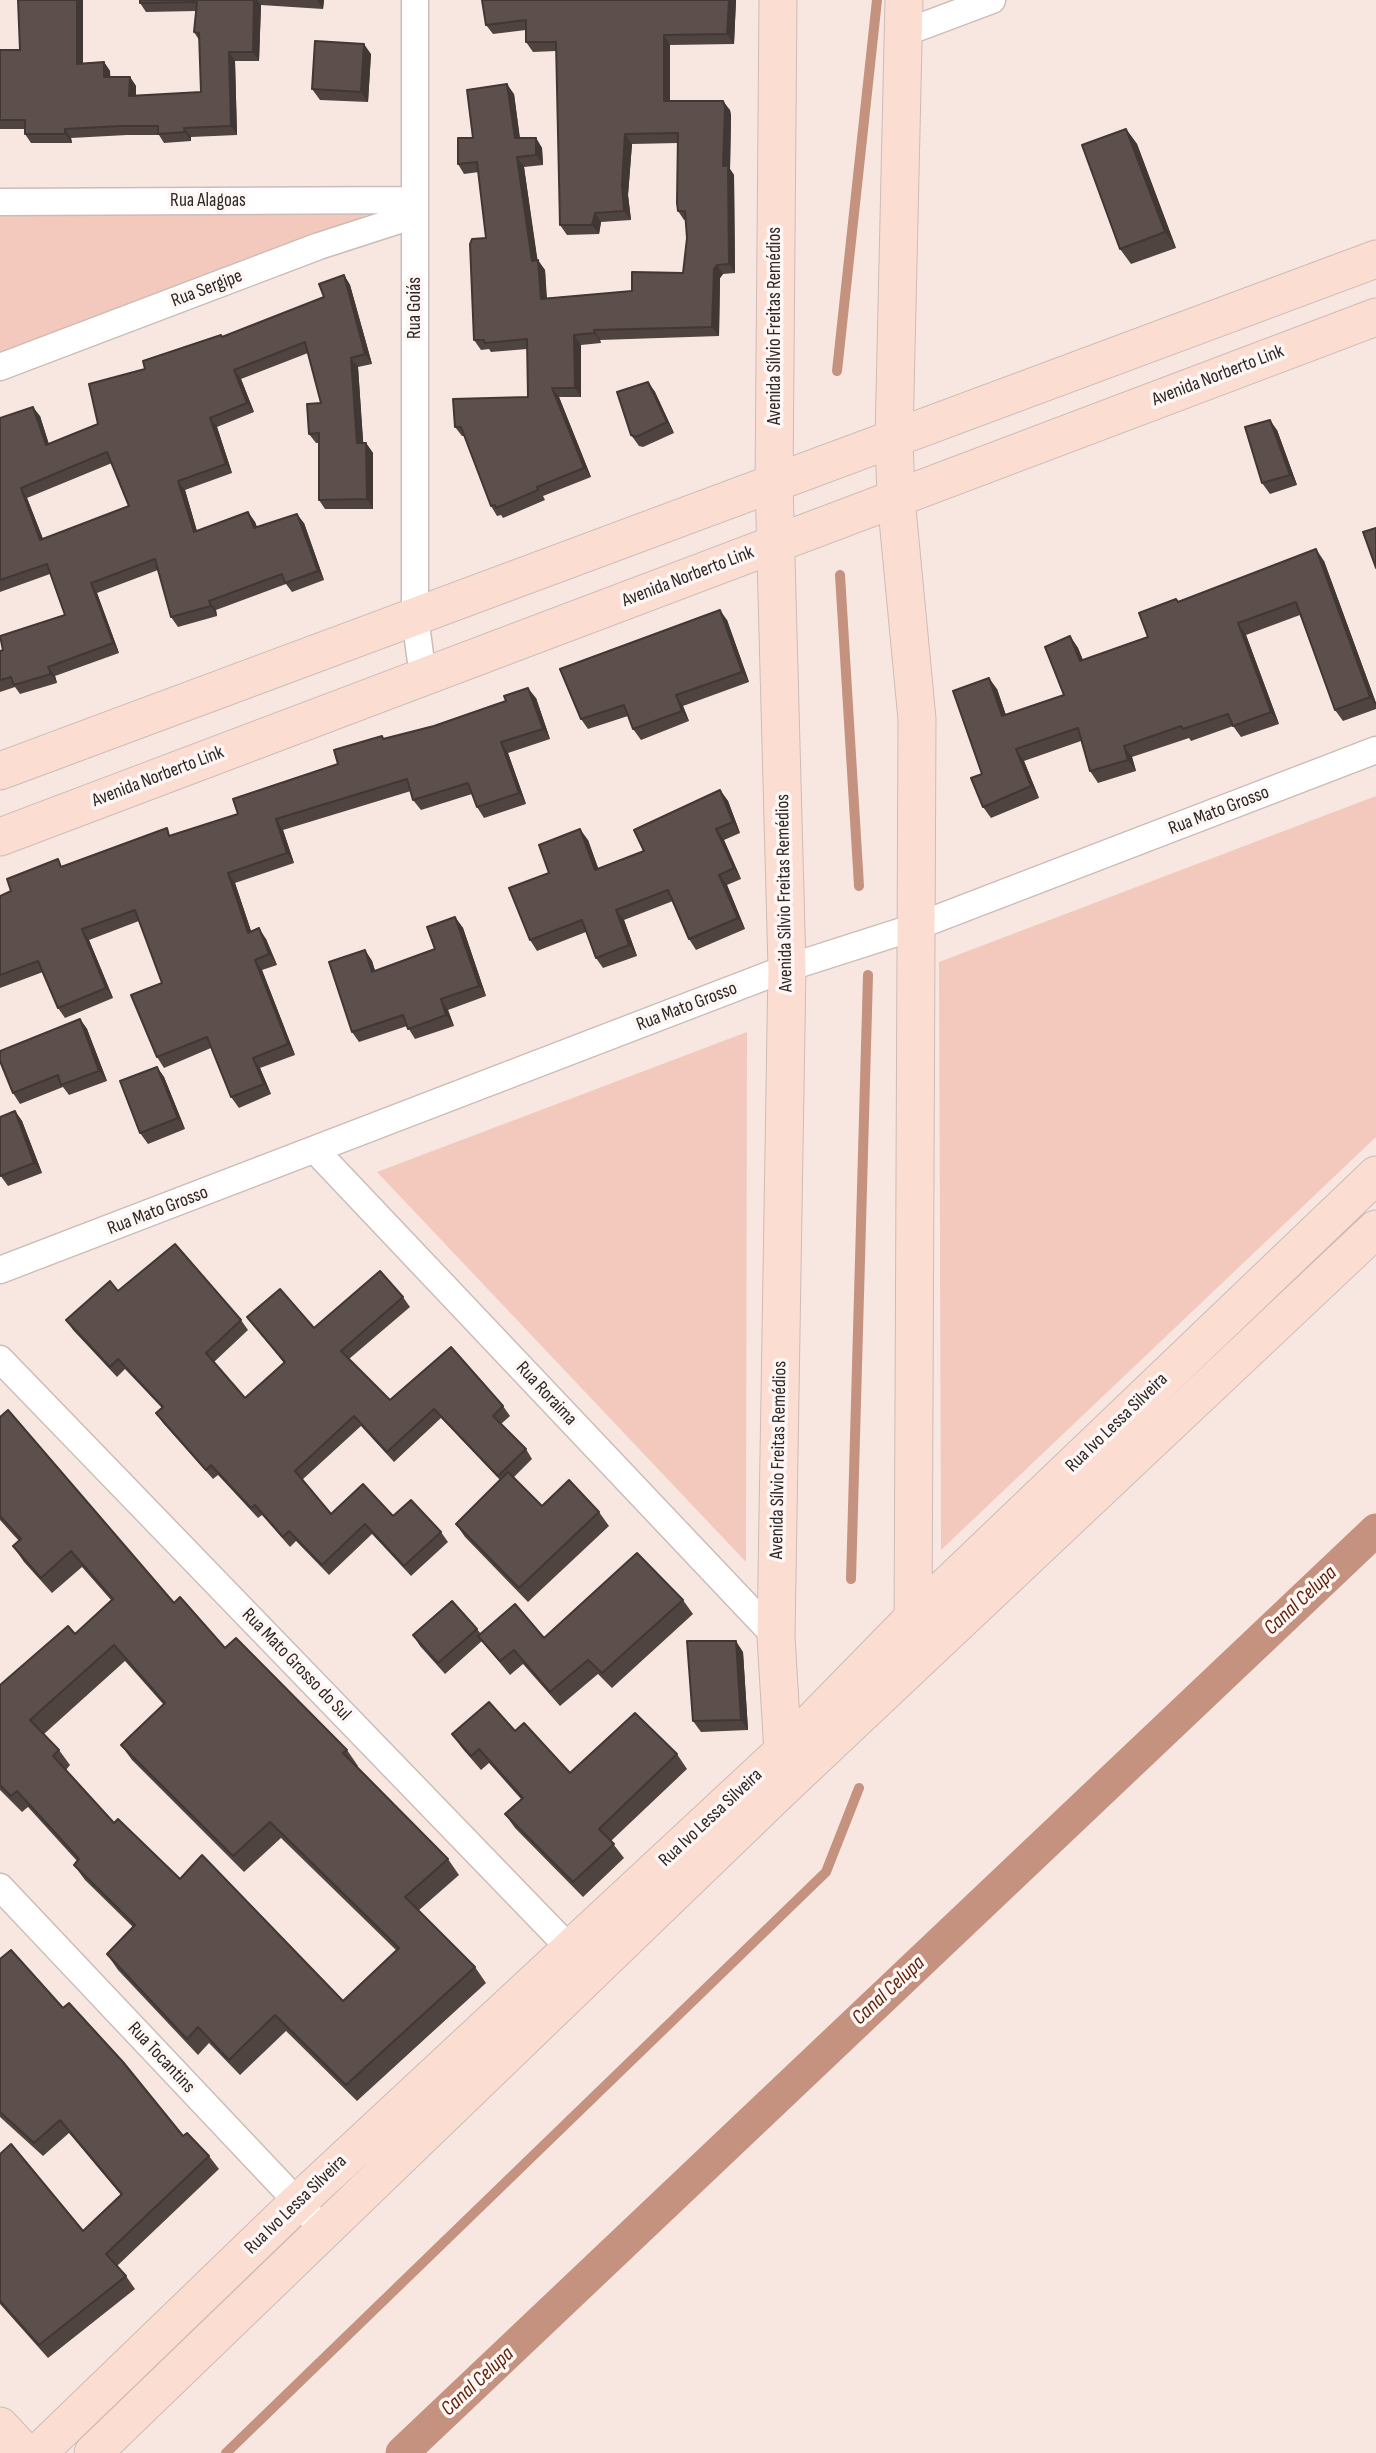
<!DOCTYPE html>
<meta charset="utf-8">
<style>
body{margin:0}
canvas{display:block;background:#f8e7e1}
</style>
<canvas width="1376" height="2453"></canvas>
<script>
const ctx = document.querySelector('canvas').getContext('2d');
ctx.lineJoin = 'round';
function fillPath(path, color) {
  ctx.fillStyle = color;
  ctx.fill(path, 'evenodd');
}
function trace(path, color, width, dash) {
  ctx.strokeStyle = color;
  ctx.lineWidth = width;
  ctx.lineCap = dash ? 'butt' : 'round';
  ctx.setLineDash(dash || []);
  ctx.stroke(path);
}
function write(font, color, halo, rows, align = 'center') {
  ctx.font = font + ' "Sofia Sans Condensed",sans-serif';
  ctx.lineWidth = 7;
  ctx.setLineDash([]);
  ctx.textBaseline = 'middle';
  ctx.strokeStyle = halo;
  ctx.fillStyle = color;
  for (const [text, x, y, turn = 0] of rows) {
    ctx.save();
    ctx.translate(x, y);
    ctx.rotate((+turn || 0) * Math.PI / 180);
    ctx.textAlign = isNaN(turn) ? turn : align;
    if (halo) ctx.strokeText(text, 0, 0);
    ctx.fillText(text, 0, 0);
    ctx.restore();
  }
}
const green = new Path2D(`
 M384 207 315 239 0 359V209Z
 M1376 796V1137L941 1550 939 962Z
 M747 1032 746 1562 377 1172Z`);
const stream = new Path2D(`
 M837 371 877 0
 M840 575 859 886
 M851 1579 868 975
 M226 2453 826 1872 859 1788`);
const canal = new Path2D(`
 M402 2453 1376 1530`);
const street = new Path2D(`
 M415 0V617L423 677
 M904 33 992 0
 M0 202 415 200
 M0 367 319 246 415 215
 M316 1151 776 1637
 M0 1270 787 968 915 927 1376 750
 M0 1359 581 1960
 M0 1887 323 2229`);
const secondary = new Path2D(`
 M778 0 774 483 787 968 776 1637 785 1786
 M904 0 894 438 896 498 917 719 913 1631
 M0 771 1376 259
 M0 837 1376 317
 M0 2426 25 2453
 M38 2453 297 2203 783 1751 913 1618 1376 1175
 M93 2453 785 1786 1376 1229`);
const wall = new Path2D(`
 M140 0H324L323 9 261 5 259 61H235L237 135 191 137V141L164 143 159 135H127L71 138 72 143H31L25 134V129H0V50L83 63 104 62 110 71V77H130L136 86V96L201 92 199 40 194 32 196 11 146 12 140 3Z
 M482 0H736L734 44 670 45V101L730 110 731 116 730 169 734 175 735 273 723 274 720 278 719 336 600 340 601 343 581 345V397H559L591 477 543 496 545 500 503 518 501 515 497 516 491 506 464 436H462L455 427 528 397 527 349 491 352 489 349 481 350 474 340 486 238 479 172 464 174 458 164 473 138 514 94 520 138H536L542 148 543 165 524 167 537 260 545 270 547 298 632 291 683 273 687 238 686 220H684L678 211V143L632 144 628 195 631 220 601 222 599 234 567 235 560 225 556 51 533 52 526 42V30L493 34 486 25Z
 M371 54 368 102 320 100 312 89Z
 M1126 129 1137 144 1176 248 1131 264 1120 249Z
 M344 275 350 285 372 364 358 367 363 443H366L373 453V509H325L319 500V443H316L309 434 321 403 308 353 241 379 254 412 217 427 232 473 185 490 197 531 248 512 255 522 257 527 304 523 324 580 292 592 286 584 216 610 217 616 178 627 171 617 158 570 97 593 119 653 55 676 57 683 20 694 15 687 0 692V651L65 615 50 574 0 592V418L40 416 49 444 98 424 145 369 222 337 324 297ZM112 463 129 506 43 539 27 498Z
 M648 382 655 392 674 433 643 447 639 446 631 435Z
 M1277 430 1297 485 1270 494 1262 483Z
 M1324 561 1376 703V709L1343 721 1335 710 1300 615 1246 635 1279 724 1241 737 1233 726 1191 741 1189 738 1132 757 1136 771 1098 783 1090 771 1081 741 1024 761 1039 798 991 818 983 807 982 774 997 689 1006 715 1064 695 1070 636 1078 648 1083 660 1148 637 1176 599 1178 601Z
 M727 620 749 682 683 706 689 721 641 740 633 729 628 716 588 729 581 719Z
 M536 698 550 739 508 753 526 804 484 818 477 807 472 794 421 810 413 800 411 791 283 830 294 863 235 883 251 931 266 939 277 965 262 970 295 1055 260 1068 271 1094 239 1108 231 1097 211 1048 164 1068 157 1057 162 983 139 921 89 940 113 998 65 1018 58 1008 43 972 0 988V896L11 891 63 866 172 836 238 814 338 764 382 736 384 739Z
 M720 790 728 801 740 833 724 840 741 879 727 885 745 929 696 950 689 939 673 901 624 920 637 956 603 968 596 958 586 932 537 951 530 940 549 873 588 840 598 869 644 851Z
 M455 917 463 928 486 996 448 1010 454 1026 415 1039 407 1026 359 1042 352 1032 365 950 372 961 375 971 435 949Z
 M80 1019 87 1029 107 1081 69 1095 63 1087 20 1104 13 1093Z
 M157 1067 164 1077 185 1129 148 1144 140 1133Z
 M15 1111 22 1121 42 1173 8 1186 0 1175Z
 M118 1291 241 1320 248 1330 214 1362 245 1398 284 1363 247 1317 314 1328 403 1297 410 1307 349 1359 390 1400 503 1406 510 1416 501 1424 526 1449 532 1459 513 1478 542 1506 599 1512 609 1526 528 1602 465 1537 456 1524 500 1480 441 1418 394 1462 361 1426 302 1480 331 1514 393 1516 441 1532 448 1542 411 1576 372 1534 329 1575 296 1541 290 1547 262 1515 258 1518 218 1475 213 1479 163 1423 156 1413 162 1408 125 1369 117 1377 73 1330 66 1320Z
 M0 1417 174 1603 225 1648 347 1750 358 1766 357 1767 448 1859 459 1875 418 1911 475 1967 486 1983 357 2101 286 2031 240 2075 209 2043 198 2055 118 1970 107 1954 133 1927 85 1880 74 1865 77 1861 28 1807 22 1812 0 1790V1685L75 1634 111 1600 82 1567 52 1593 24 1562 13 1546 19 1541 0 1520ZM125 1661 164 1705 121 1745 132 1760 244 1872 281 1838 397 1951 343 2001 180 1879 114 1823 66 1770 70 1765 59 1750 44 1734Z
 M683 1600 693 1614 612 1688 598 1674 560 1706 523 1664 510 1675 482 1641 445 1674 420 1646 413 1635 477 1629 481 1634 544 1638Z
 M743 1652 748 1730 701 1732 693 1721Z
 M515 1731 570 1773 677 1754 687 1769 611 1841 624 1858 583 1897 515 1828 505 1814 521 1799 489 1763 481 1770 462 1748 452 1734Z
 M0 1959 63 2008 183 2136 209 2156 219 2169 117 2266 126 2276 135 2289 48 2358 0 2304V2154L83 2231 121 2195 69 2133 43 2156 0 2117Z`);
const shadedWall = new Path2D(`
 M77 0H83V73L77 64Z
 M254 0H257L261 5 259 61 253 52Z
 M317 0H324L323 9Z
 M729 0H736L734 44 727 34Z
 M664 35 670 45V111L664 101Z
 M364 44 371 54 368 102 361 92Z
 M229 52 235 61 237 135 231 126Z
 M104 62 110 71 111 86 104 77Z
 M130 77 136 86V105L129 96Z
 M507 84 514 94 521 148 515 138Z
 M723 101 730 110 731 116 730 169 734 175 735 273 729 264 723 166Z
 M184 128 191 137V141L185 132Z
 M65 129 71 138 72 143 65 134Z
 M1126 129 1137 144 1176 248 1165 232Z
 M625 134 632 144 628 195 631 220 624 211 622 185Z
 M536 138 542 148 543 165 536 155Z
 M517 157 524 167 539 270 532 261Z
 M595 213 601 222 599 234 592 225Z
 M538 260 545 270 547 308 541 299Z
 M717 265 723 274 720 278 719 336 712 327 714 269Z
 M344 275 350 285 372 364 365 354Z
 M594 330 600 340 601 343 594 333Z
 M574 335 581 345V397L575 388Z
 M351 358 358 367 364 453 357 443Z
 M234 370 241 379 254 412 247 403Z
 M648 382 655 392 674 433 667 422Z
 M552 388 559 397 591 477 584 468Z
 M33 407 40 416 52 455 46 445Z
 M210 418 217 427 232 473 226 464Z
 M1270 420 1277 430 1297 485 1290 475Z
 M366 443 373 453V509L367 499Z
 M178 481 185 490 200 542 194 532Z
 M21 488 27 498 47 549 40 540Z
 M248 512 255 522 261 538 254 528Z
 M297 514 304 523 324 580 318 571Z
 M1316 549 1324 561 1376 703V706L1370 697Z
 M91 583 97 593 119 653 113 643Z
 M209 601 216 610 217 616 211 606Z
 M720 610 727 620 749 682 742 672Z
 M1238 623 1246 635 1279 724 1271 712Z
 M1070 636 1078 648 1088 673 1080 661Z
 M48 667 55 676 57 683 51 674Z
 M989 678 997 689 1010 727 1002 716Z
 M528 688 536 698 550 739 543 729Z
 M676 695 683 706 689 721 682 711Z
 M501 742 508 753 526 804 519 793Z
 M1124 746 1132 757 1136 771 1128 760Z
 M1016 749 1024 761 1039 798 1031 786Z
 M720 790 728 801 740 833 733 822Z
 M276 819 283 830 294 863 287 853Z
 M580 829 588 840 603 881 595 870Z
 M716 829 724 840 741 879 734 868Z
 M228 873 235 883 255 943 248 933Z
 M719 875 727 885 745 929 738 918Z
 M616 910 624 920 637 956 629 945Z
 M455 917 463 928 486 996 479 986Z
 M259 928 266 939 277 965 269 954Z
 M82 929 89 940 113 998 106 988Z
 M365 950 372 961 379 983 372 972Z
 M255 960 262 970 295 1055 288 1044Z
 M441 999 448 1010 454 1026 446 1015Z
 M80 1019 87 1029 107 1081 99 1071Z
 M253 1058 260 1068 271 1094 264 1084Z
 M157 1067 164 1077 185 1129 178 1118Z
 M15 1111 22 1121 42 1173 34 1163Z
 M736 1641 743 1652 748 1730 741 1720Z`);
const building = new Path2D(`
 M18 0H77V64L104 62V77H130L129 96 201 92 199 33 194 32 197 2 140 3V0H254L253 52H229L231 126 184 128 185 132 158 134V126H121L65 129V134H25V120H0V50H20Z
 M482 0H729L727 34 664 35V101H723L725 107 723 166H728L729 264 717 265 714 269 712 327 594 330V333L574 335 575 388H552L584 468 537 487 538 490 496 508 495 505 491 506 461 427H455L453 399 528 397 527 339 485 343 484 340H474L470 244 472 239 486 238 477 162 458 164V138H473L467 90 507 84 515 138H536V155L517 157 532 261 538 260 541 299 632 291V272L683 273 687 238 685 211H678L677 203 678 133 625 134 622 185 624 211 595 213 592 225H560L556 42H526V20L486 25Z
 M315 41 364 44 361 92 312 89Z
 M1126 129 1165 232 1120 249 1082 145Z
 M344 275 365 354 351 358 357 443H366L367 499 319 500V433L309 434 307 404 321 403 305 342 234 370 247 403 210 418 226 464 178 481 194 532 248 512 254 528 297 514 318 571 285 583 282 574 209 601 211 606 171 617 155 559 91 583 113 643 48 667 51 674 14 685 11 677 0 680V651L3 650 0 636 65 615 47 564 0 580V418L33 407 46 445 98 424 89 384 145 369 143 361 221 335 222 337 324 297 319 284ZM107 452 129 506 40 540 21 488Z
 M648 382 667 422 636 437 631 435 617 392Z
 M1270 420 1290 475 1262 483 1245 427Z
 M1376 528V568L1363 532Z
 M1316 549 1370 697 1335 710 1296 602 1238 623 1271 712 1233 726 1228 714 1183 729 1181 726 1124 746 1128 760 1090 771 1078 728 1016 749 1031 786 983 807 971 778 982 774 953 691 989 678 1002 716 1064 695 1045 647 1070 636 1080 661 1148 637 1139 613 1176 599 1178 602Z
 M720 610 742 672 676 695 682 711 633 729 624 705 581 719 560 669Z
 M528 688 543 729 501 742 519 793 477 807 468 783 413 800 407 779 276 819 287 853 228 873 248 933 259 928 269 954 255 960 288 1044 253 1058 264 1084 231 1097 207 1037 157 1057 131 995 162 983 135 910 82 929 106 988 58 1008 38 961 0 975V896L11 891 7 879 58 859 61 867 167 828 169 836 238 814 233 799 338 764 334 750 382 736 383 739 434 726 506 701 504 696Z
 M720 790 733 822 716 829 734 868 719 875 738 918 689 939 668 890 616 910 629 945 596 958 582 920 530 940 509 888 549 873 539 845 580 829 595 870 644 851 634 830Z
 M455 917 479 986 441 999 446 1015 408 1029 403 1015 352 1032 329 962 365 950 372 972 435 949 427 927Z
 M80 1019 99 1071 61 1085 58 1075 13 1093 0 1061V1051Z
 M157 1067 178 1118 140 1133 120 1081Z
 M15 1111 34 1163 0 1176V1117Z
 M175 1244 241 1320 206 1353 245 1398 285 1362 247 1317 280 1289 314 1328 380 1271 403 1297 341 1351 390 1400 451 1347 503 1406 493 1416 526 1449 498 1476 434 1409 387 1452 354 1416 295 1471 331 1514 363 1484 393 1516 411 1500 441 1532 404 1566 365 1524 322 1565 289 1531 283 1537 255 1505 251 1508 211 1465 206 1470 156 1413 163 1407 118 1359 110 1367 66 1320 110 1281 118 1291Z
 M8 1410 174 1603 180 1597 225 1648 236 1638 347 1750 343 1753 448 1859 405 1897 475 1967 346 2085 275 2015 229 2060 198 2027 187 2039 107 1954 135 1925 74 1865 79 1859 17 1791 11 1796 0 1785V1685L68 1626 75 1634 113 1599 71 1551 41 1578 13 1546 21 1539 0 1516V1417ZM114 1645 165 1703 121 1745 233 1856 270 1822 399 1948 343 2001 202 1855 180 1879 118 1819 114 1823 53 1756 59 1750 30 1720Z
 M508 1472 542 1506 569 1480 599 1512 519 1588 456 1524Z
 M637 1553 683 1600 602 1673 588 1660 550 1692 514 1650 500 1661 478 1636 515 1604 544 1638Z
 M452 1601 477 1629 438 1663 413 1635Z
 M687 1641H736L741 1720 693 1721Z
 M489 1702 515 1731 524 1723 570 1773 635 1713 677 1754 599 1829 614 1844 573 1882 505 1814 523 1798 479 1749 471 1756 452 1734Z
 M11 1950 63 2008 69 2003 123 2062 183 2136 187 2133 209 2156 106 2254 126 2276 39 2345 0 2301V2154L11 2144 83 2231 122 2194 60 2120 34 2143 0 2112V1959Z`);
const streetNames = [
 ["Rua Alagoas",208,201],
 ["Rua Sergipe",207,289,-21],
 ["Rua Goiás",415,308,-90],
 ["Avenida Sílvio Freitas Remédios",775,326,-90],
 ["Avenida Norberto Link",1218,376,-21],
 ["Avenida Norberto Link",688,577,-21],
 ["Avenida Norberto Link",158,777,-21],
 ["Rua Mato Grosso",1219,811,-21],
 ["Avenida Sílvio Freitas Remédios",785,893,-91],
 ["Rua Mato Grosso",687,1007,-21],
 ["Rua Mato Grosso",158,1211,-21],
 ["Rua Roraima",546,1394,47],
 ["Rua Ivo Lessa Silveira",1117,1423,-44],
 ["Avenida Sílvio Freitas Remédios",779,1460,-89],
 ["Rua Mato Grosso do Sul",296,1665,46],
 ["Rua Ivo Lessa Silveira",711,1818,-43],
 ["Rua Tocantins",161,2058,47],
 ["Rua Ivo Lessa Silveira",296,2205,-44]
];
const waterNames = [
 ["Canal Celupa",1301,1601,-43],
 ["Canal Celupa",889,1991,-43],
 ["Canal Celupa",478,2382,-43]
];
fillPath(green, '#f2c9bc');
trace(stream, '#c59280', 10);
trace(canal, '#c59280', 33);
trace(street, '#ccbcb7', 29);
trace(secondary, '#ccbcb7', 39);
trace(street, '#fff', 26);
trace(secondary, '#fcddd2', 37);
fillPath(wall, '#504440');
fillPath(shadedWall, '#413734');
fillPath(building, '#5d4f4b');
trace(building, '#413734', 2);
write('19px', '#2c2624', '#fdf6f4', streetNames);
write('italic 21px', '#62230a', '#fdf6f4', waterNames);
</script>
